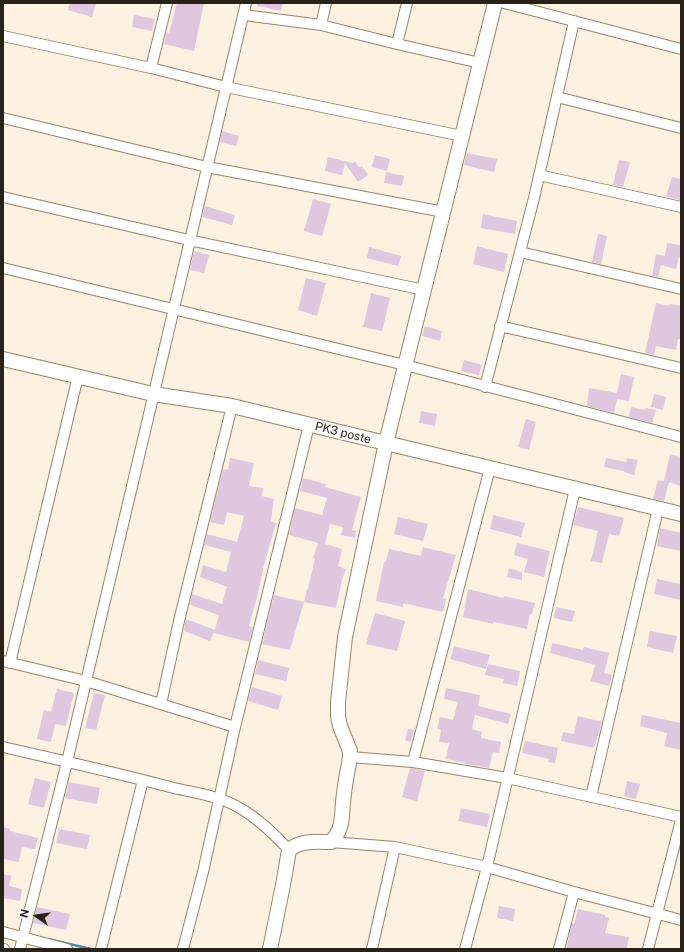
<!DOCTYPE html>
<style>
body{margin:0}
#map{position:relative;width:684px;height:952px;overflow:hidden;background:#fdf1e1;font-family:"Public Sans",sans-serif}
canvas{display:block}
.frame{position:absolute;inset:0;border:4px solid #292218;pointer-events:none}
.north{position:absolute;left:16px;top:896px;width:40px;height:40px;-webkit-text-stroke:3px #fff;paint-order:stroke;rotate:283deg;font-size:11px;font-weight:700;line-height:16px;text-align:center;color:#292218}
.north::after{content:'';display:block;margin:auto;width:14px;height:18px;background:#292218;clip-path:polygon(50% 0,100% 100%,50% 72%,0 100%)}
</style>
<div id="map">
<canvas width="684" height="952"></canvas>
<div class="frame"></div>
<div class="north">N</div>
</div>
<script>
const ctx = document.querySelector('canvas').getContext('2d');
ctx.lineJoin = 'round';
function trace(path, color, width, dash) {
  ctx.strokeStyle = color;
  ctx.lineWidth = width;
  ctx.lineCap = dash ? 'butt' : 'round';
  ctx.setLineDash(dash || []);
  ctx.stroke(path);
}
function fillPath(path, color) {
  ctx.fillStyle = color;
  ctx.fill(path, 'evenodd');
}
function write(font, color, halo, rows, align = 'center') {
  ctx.font = font + ' "Public Sans",sans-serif';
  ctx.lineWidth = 3;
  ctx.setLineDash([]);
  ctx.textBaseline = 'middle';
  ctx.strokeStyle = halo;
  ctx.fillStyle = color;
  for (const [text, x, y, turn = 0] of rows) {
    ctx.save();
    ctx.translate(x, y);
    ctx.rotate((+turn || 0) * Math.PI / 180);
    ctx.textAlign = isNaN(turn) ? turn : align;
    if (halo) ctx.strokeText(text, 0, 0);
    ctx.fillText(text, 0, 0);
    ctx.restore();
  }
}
const stream = new Path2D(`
 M48 939 91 949`);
const building = new Path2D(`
 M70 3H96L92 17 68 10Z
 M177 3H204L194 51 164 44 167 32 169 33Z
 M257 3H283L281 11 257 6Z
 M134 15 155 19 152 31 132 27Z
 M222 131 239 136 236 146 220 142Z
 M467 153 497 159 494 172 464 165Z
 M375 155 390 159 387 171 372 167Z
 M328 157 353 163 355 161 359 167 362 166 368 175 358 182 345 163 342 175 325 171Z
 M619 160 630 162 623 187 613 185Z
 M386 172 404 176 402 186 384 183Z
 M672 177 681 179V200L666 197Z
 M313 199 331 204 322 236 304 231Z
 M205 206 235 215 232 225 202 217Z
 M483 214 517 221 515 234 481 228Z
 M598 234 607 236 601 264 592 262Z
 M667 243 681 245V258L679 257 676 269 661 265 658 277 652 276 656 254 665 256Z
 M477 246 508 254 504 272 473 264Z
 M369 247 401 256 398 266 367 258Z
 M194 251 209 255 204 273 190 270Z
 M306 278 326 283 317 316 298 310Z
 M371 293 390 298 382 331 363 327Z
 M656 303 669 306 670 304 681 306V339H678L676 350 656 346 654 355 645 353Z
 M425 326 442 331 440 341 422 336Z
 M464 360 482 365 479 375 461 371Z
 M621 374 634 377 629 401 617 399 614 413 587 406 589 388 617 393Z
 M654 394 666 397 663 410 651 407Z
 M631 407 645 410 646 408 656 410 652 423 629 417Z
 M421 411 437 414 435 426 419 423Z
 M526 419 536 422 529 450 518 447Z
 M670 454 681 457V486L669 482 664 501 653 499 658 480 664 481Z
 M230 458 254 463 249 486 263 488 262 496 274 499 271 521 276 523 264 565 258 594 249 626 253 627 249 642 214 633 219 615 190 605 192 594 222 604 227 587 200 577 203 565 226 572 231 552 204 545 207 534 237 542 244 516 227 512 224 525 210 522 223 469 228 470Z
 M606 458 626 462 627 458 638 460 634 475 624 472V471L604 467Z
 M303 478 326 484 325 487 361 497 352 530 356 531 355 538 341 535 343 527 330 524 325 544 342 549 338 566 346 569 342 580 336 608 304 602 307 589H308L315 558H313L318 543 289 535 295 508 322 515 327 498 300 491Z
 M578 507 624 518 619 536 609 534 602 563 591 561 598 531 573 525Z
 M493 515 525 523 521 537 490 529Z
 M398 517 428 524 423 541 394 534Z
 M660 528 681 533V551L657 546Z
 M517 543 550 551 544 577 524 572 528 559 514 555Z
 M423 547 456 555 443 598 446 599 443 612 403 603V607L376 601 384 562H386L389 549 421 556Z
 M509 568 522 572V580L507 577Z
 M657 579 681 584V600L654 594Z
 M468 589 503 598 504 596 535 603 532 614H530L527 629 494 622 493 624 463 617Z
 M274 595 304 602 290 650 262 644Z
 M556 607 575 611 572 622 554 618Z
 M375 613 405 621 397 651 366 644Z
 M186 619 215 630 210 641 184 631Z
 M650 631 677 636 673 653 647 647Z
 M552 643 583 650 584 647 609 653 604 673 612 675 609 686 591 681 595 665 550 653Z
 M454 646 490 655 486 669 450 659Z
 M258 660 289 668 286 681 255 674Z
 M488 664 520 671 517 686 503 683 504 679 485 675Z
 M252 687 282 696 278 710 248 701Z
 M446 688 480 695 478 706 511 714 508 724 475 715 472 729 482 732 481 738 501 742 499 753 493 752 489 768 465 764V763L446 759 449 743 439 742 441 730 437 729 440 717 453 720 458 702 444 699Z
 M57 689 74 693 66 726 55 724 51 742 37 739 44 710 51 712Z
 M94 693 105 695 96 730 85 728Z
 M642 715 681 723V750L664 746 667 733 640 726Z
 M578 716 602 722 594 748 561 741 563 732 574 734Z
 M408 729 414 730 411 742 405 740Z
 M525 741 558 748 555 763 548 762 549 759 522 753Z
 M410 768 425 771 417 801 402 797Z
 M35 778 51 782 44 808 28 804Z
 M627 781 640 784 636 799 624 796Z
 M69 782 100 788 97 804 65 798Z
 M461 808 490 814 487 827 458 821Z
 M3 827 10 829V831L38 838 35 849 22 847 19 862 3 859Z
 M59 829 90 835 87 849 56 843Z
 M3 874 11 876 9 886 22 889 20 901 3 898Z
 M499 906 515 909 513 921 497 918Z
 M37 907 70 914 66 930 33 923Z
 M578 909 605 915V917L609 918 605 933 629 937 627 949H566L572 923 574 924Z`);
const street = new Path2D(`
 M504 3 681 49
 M244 15 321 25 397 44 480 63
 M321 25 326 3
 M3 36 151 68 226 87 462 136
 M397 44 407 3
 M151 68 167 3
 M557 97 681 128
 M3 118 207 167 444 212
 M539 175 681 207
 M3 197 189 240 424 290
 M520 252 681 289
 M3 268 405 365 681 437
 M500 326 681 368
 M485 387 534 198 574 21
 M3 661 86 681 235 727
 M10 663 78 376
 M161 704 179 621 232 406
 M3 747C60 760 118 773 174 788 195 793 219 796 238 807 258 818 274 834 289 850
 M350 757 413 762 507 778 681 817
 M413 762 490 468
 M591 797 658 509
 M331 842 395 847 487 867 574 892 681 920
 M3 932 67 949
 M3 949H4
 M20 949 67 762 246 3
 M101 949 143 780
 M183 949 203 872 235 727 309 425
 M372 949 395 847
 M465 949 487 867 575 489
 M559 949 574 892
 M648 949 681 820`);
const secondary = new Path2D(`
 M3 359 153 394 232 406 681 514
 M270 949 283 885 289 850C301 840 316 842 331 842 345 828 341 812 344 794 345 782 348 770 350 757V751L340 726 338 716V702L345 637 386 443 495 3`);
const streetNames = [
 ["PK3 poste",343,433,14]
];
trace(stream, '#488cb5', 2.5);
fillPath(building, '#dfc7df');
trace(street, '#97866d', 12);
trace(secondary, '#97866d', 16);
trace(street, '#fff', 10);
trace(secondary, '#fff', 14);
write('12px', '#292218', '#fff', streetNames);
</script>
